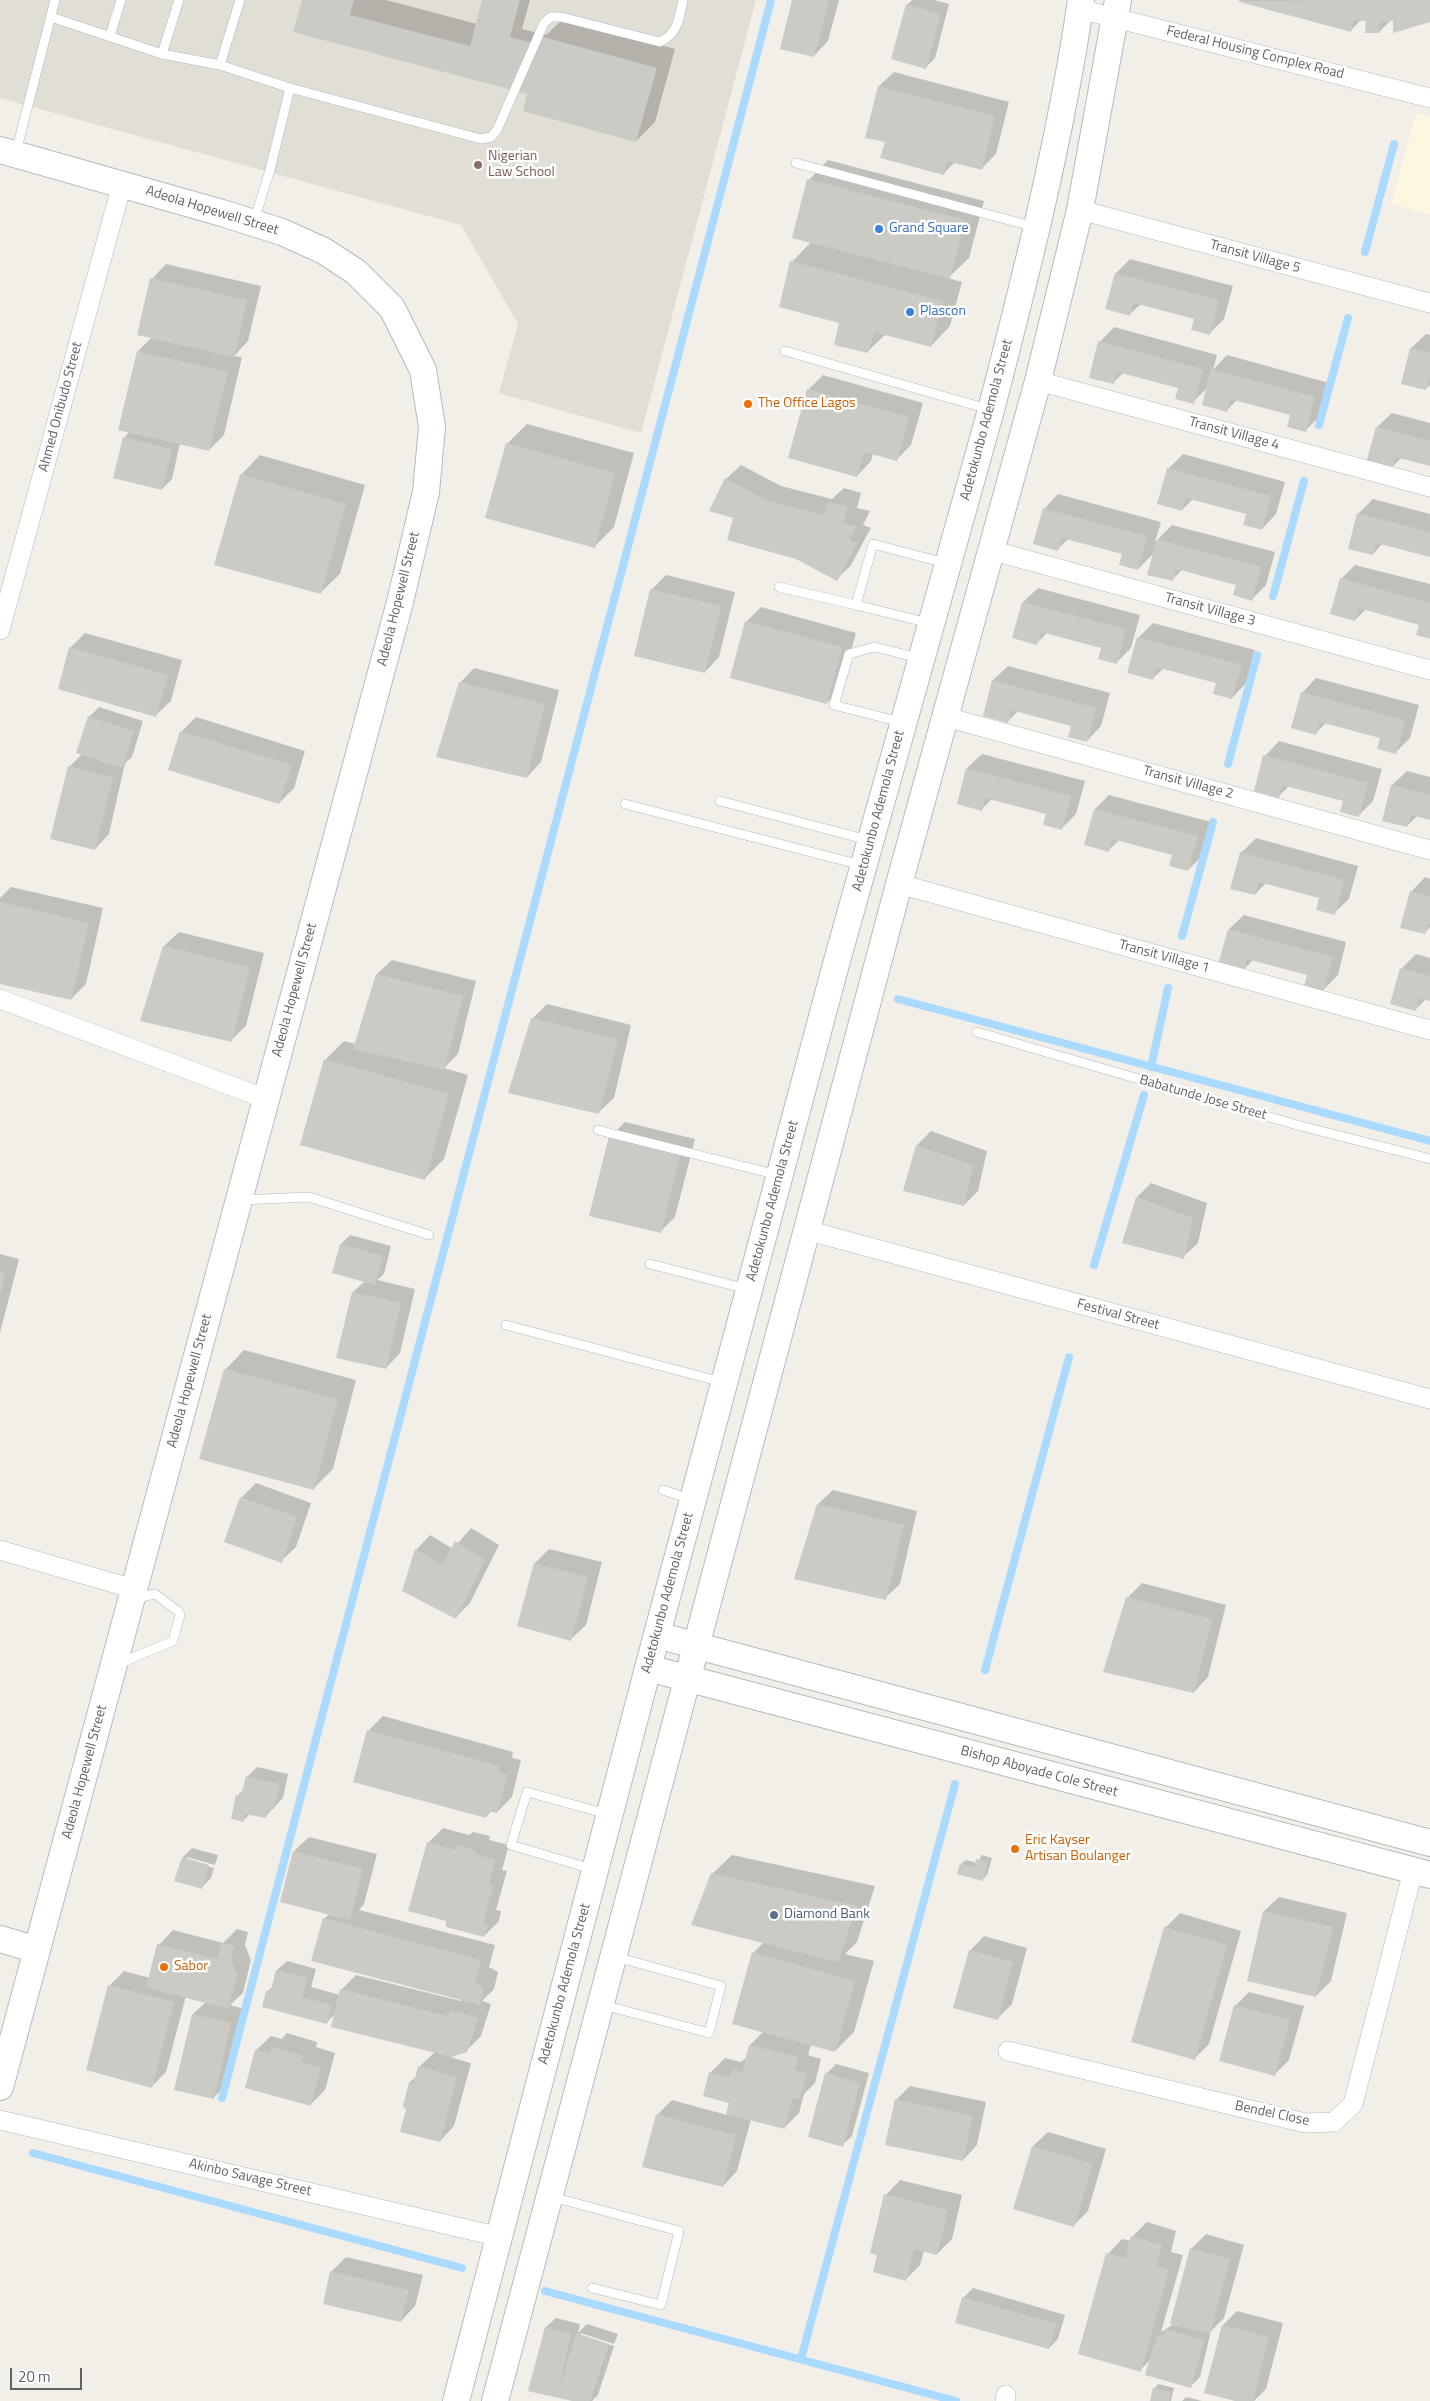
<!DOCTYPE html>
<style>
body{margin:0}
#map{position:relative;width:1430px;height:2401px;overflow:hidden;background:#f1efe8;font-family:"Titillium Web",sans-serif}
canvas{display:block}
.scale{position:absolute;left:10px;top:2368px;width:72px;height:22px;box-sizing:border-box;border:2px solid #5f6368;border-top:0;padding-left:6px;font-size:15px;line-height:18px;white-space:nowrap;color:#5f6368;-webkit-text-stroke:4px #fff;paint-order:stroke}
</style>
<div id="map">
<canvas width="1430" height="2401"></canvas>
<div class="scale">20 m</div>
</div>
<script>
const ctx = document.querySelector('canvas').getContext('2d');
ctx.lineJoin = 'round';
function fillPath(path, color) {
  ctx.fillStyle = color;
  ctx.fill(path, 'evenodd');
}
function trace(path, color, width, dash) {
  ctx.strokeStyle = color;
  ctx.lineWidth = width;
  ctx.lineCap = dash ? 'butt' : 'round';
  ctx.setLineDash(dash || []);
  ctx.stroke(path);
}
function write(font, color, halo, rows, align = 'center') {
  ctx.font = font + ' "Titillium Web",sans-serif';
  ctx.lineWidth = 5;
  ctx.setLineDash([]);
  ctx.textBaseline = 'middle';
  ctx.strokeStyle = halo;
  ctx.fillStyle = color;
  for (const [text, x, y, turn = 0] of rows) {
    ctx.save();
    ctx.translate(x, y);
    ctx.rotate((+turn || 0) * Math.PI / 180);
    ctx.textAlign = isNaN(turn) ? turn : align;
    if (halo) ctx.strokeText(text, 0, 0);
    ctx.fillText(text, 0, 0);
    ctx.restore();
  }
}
const commercial = new Path2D(`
 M1416 113 1430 117V214L1391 204Z`);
const education = new Path2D(`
 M0 0H756L641 433 499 393 518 324 461 225 0 98Z`);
const shadow = new Path2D(`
 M303 0H386L477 24 484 0H530L522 29 546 35 564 18 675 49 655 122 636 141 530 89Z
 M794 0H839L828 41 814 56Z
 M912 0H934L949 4 935 58 926 67 907 5Z
 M1238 0H1430V21L1391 20 1379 32 1367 20 1362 19 1351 30Z
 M894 72 1009 102 996 154 981 169 955 162 943 174 886 142 866 137 879 86Z
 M828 160 984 201 969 258 948 278 962 282 950 326 931 346 886 334 867 352 792 262 812 241 809 180Z
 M1130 259 1233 286 1224 319 1209 334 1195 318 1141 304 1130 314 1116 273Z
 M166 264 261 286 248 341 234 356 242 357 224 435 209 450 180 443 172 479 162 489 124 438 130 431 138 351 152 337V279Z
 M1114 327 1217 355 1213 370 1227 355 1329 383 1320 416 1306 430 1292 415 1237 400 1226 411 1207 388 1193 402 1179 387 1124 372 1113 383 1100 342Z
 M1426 334 1430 335V385L1426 389 1402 383 1411 348Z
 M823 375 923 403 911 445 896 460 873 454 871 461 857 476 808 390Z
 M1392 413 1430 423V465L1402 457 1391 468 1377 427Z
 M527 424 634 453 614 527 594 547 507 444Z
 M1183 454 1285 482 1276 514 1262 529 1248 513 1193 499 1182 510 1168 469Z
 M260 455 365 485 340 574 320 593 241 475Z
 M741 465 781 486 832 499 844 488 861 493 857 508 870 511 863 525 871 528 851 565 837 579 726 479Z
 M1058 494 1161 522 1155 542 1172 525 1275 552 1266 585 1252 599 1238 584 1183 569 1172 580 1155 552 1138 569 1123 553 1069 538 1058 549 1044 509Z
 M1373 499 1430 514V556L1383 543 1373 554 1349 548 1359 513Z
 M1355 565 1430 584V638L1421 624 1366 609 1355 620 1341 579Z
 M666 575 735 592 719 657 705 672 651 590Z
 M1038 588 1140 615 1131 648 1117 662 1103 647 1048 632 1037 643 1014 637 1023 602Z
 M761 607 856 633 841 688 827 703 746 622Z
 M1153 623 1255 650 1246 683 1232 698 1218 682 1164 668 1152 679 1138 638Z
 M85 633 182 660 171 701 156 715 70 648Z
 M1008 666 1110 693 1101 726 1087 741 1073 725 1019 710 1007 722 993 680Z
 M474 668 559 690 541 762 527 777 460 683Z
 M1316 678 1419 705 1410 738 1395 753 1381 737 1327 722 1316 733 1302 693Z
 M99 707 143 721 132 757 125 763 109 834 95 849 69 767 83 753 89 717Z
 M196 717 305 751 294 788 279 803 181 732Z
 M1279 741 1382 769 1373 801 1358 816 1344 800 1289 786 1279 796 1265 756Z
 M982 754 1085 781 1076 814 1061 829 1047 813 992 799 981 810 967 768Z
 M1407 771 1430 777V819L1418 815 1407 826 1383 820 1392 785Z
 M1109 795 1211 822 1203 855 1188 870 1174 854 1119 840 1109 850 1095 809Z
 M1256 838 1358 866 1349 899 1334 913 1320 898 1266 883 1255 894 1241 853Z
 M1425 877 1430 879V927L1425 933 1411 892Z
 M11 887 103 908 86 984 71 999 0 983V898Z
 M1244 915 1346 942 1338 975 1323 990 1309 974 1254 959 1243 970 1229 929Z
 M179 932 264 953 246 1026 231 1040 164 946Z
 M1416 954 1430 958V1000L1426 999 1415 1010 1401 969Z
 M392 960 476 981 458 1054 444 1068 468 1075 444 1159 425 1178 325 1060 344 1041 356 1044 377 974Z
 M547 1004 631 1025 614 1098 599 1112 532 1019Z
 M625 1122 695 1139 675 1217 660 1232 610 1137Z
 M931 1131 987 1151 978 1191 964 1205 904 1190 917 1145Z
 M1151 1183 1207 1203 1198 1243 1183 1257 1137 1197Z
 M350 1235 391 1246 384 1274 377 1280 415 1289 400 1353 386 1368 353 1292 365 1281 341 1244Z
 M0 1254 19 1259 0 1333Z
 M244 1350 356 1380 333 1469 314 1488 225 1370Z
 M256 1483 311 1503 296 1547 281 1561 241 1498Z
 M833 1490 917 1511 900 1584 885 1598 796 1578 818 1504Z
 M471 1528 499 1545 470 1603 456 1617 416 1550 430 1535 453 1549Z
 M549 1549 602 1562 586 1625 571 1639 535 1563Z
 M1142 1583 1226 1605 1208 1677 1194 1692 1127 1598Z
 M383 1716 513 1752 512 1758 521 1760 512 1797 497 1812 492 1810 486 1817 368 1731Z
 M257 1767 288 1774 283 1798 265 1817 251 1813 243 1821 237 1796 244 1789 247 1777Z
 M443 1828 469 1835 473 1832 490 1836 489 1840 509 1845 502 1870 507 1871 496 1910 501 1911 499 1921 484 1936 428 1843Z
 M309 1837 377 1854 364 1904 359 1910 495 1945 489 1967 498 1972 494 1989 482 2001 491 2004 481 2036 466 2051 450 2057 471 2063 454 2126 440 2141 408 2109 410 2082 417 2076 419 2067 435 2052 335 2014 327 2022 267 1992 273 1986 277 1970 287 1961 316 1969 311 1987 340 1995 342 1989 356 1975 461 2001 463 1999 324 1919 330 1913 294 1851Z
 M192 1848 218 1855 215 1865 187 1857V1860L214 1868 211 1878 201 1888 183 1857Z
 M732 1855 875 1886 857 1942 845 1954 874 1961 854 2032 835 2051 811 2044 808 2055 821 2059 815 2083 804 2094 799 2113 785 2127 751 2119 737 2171 723 2186 657 2115 672 2100 727 2115 731 2102 710 2073 725 2058 741 2062 748 2056 750 2045 764 2031 753 1953 764 1942 712 1874Z
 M982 1855 992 1858 987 1875 982 1880 961 1864 966 1860 977 1863Z
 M1279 1897 1347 1913 1331 1981 1316 1996 1264 1911Z
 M1180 1913 1241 1931 1209 2044 1195 2058 1165 1928Z
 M237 1929 248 1932 245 1945 251 1960 243 1993 230 2005 245 2009 228 2083 213 2098 193 2014 206 2002 186 1996 166 2072 152 2086 88 2069 110 1985 124 1971 150 1978 159 1945 173 1930 223 1943Z
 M984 1936 1027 1948 1012 2004 998 2018 970 1951Z
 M1249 1992 1304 2006 1289 2060 1275 2074 1235 2006Z
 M287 2033 317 2042 316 2047 335 2053 325 2090 310 2105 246 2087 256 2050 271 2036 282 2039Z
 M836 2064 869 2073 852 2136 842 2145 826 2074Z
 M910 2086 986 2102 977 2145 963 2160 896 2100Z
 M1048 2132 1106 2149 1088 2211 1074 2225 1033 2146Z
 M900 2180 962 2195 952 2239 937 2254 924 2251 920 2265 906 2279 878 2254 886 2195Z
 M1147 2222 1176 2231 1171 2252 1183 2255 1161 2332 1174 2324 1191 2249 1206 2234 1244 2245 1224 2318 1211 2331 1200 2377 1190 2387 1151 2359 1140 2370 1108 2254 1122 2239 1131 2241 1132 2237Z
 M346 2257 423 2275 415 2306 401 2321 331 2272Z
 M973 2288 1065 2315 1058 2339 1049 2348 963 2298Z
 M1237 2311 1283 2323 1266 2389 1254 2401H1239L1223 2325Z
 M556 2318 580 2324 578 2333 587 2324 618 2334 614 2344 581 2333V2336L614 2346 598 2395 592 2401H574L529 2390 546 2327Z
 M1158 2384 1174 2388 1171 2401H1151L1154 2389Z
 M1186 2397 1202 2401H1182Z`);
const stream = new Path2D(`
 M1365 252 1394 144
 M1319 425 1348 318
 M1273 596 1304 481
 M1228 764 1257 655
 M1182 936 1213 822
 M898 999 1430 1141
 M1151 1067 1168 988
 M1094 1265 1144 1095
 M985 1670 1069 1357
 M222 2098 771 0
 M33 2153 462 2268
 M545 2291 956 2401
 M801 2359 955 1784`);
const building = new Path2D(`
 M302 0H354L350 15 470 46 482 0H520L510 37 540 45 543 37 657 68 636 142 523 111 527 94 293 32Z
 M792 0H829L814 57 780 49Z
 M1430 0V22L1393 33V21L1380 22 1379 33H1365L1366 21 1353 20 1351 32 1236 1Z
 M906 4 941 14 926 69 891 59Z
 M878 86 995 116 982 170 947 161 944 175 880 158 885 142 865 138Z
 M807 179 965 220 950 279 792 238Z
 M790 261 943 301 931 347 874 332 868 353 834 345 839 323 779 307Z
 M1115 273 1219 300 1210 335 1191 330 1194 319 1134 303 1130 316 1105 309Z
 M150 278 247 300 234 357 137 335Z
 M1098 341 1203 369 1194 404 1175 399 1178 388 1117 372 1114 384 1089 378Z
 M1410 348 1430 353V378L1426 390 1401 384Z
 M137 351 228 372 209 451 118 430Z
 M1211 369 1315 397 1306 432 1287 427 1290 415 1230 399 1227 412 1202 405Z
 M807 389 909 417 897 461 864 452 857 477 788 458Z
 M1376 427 1430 441V466L1395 457 1392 470 1366 463Z
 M123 437 172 449 162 490 113 478Z
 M506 443 615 473 595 548 485 518Z
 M1167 468 1271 496 1262 530 1243 525 1246 514 1186 498 1182 511 1157 504Z
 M240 474 346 504 321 594 214 565Z
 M725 478 766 500 824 515 828 502 847 507 843 523 856 526 849 540 857 543 837 581 796 559 727 540 733 518 709 511Z
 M1043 508 1147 536 1138 570 1119 565 1122 554 1062 538 1058 551 1033 544Z
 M1357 513 1430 532V557L1376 543 1373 555 1348 549Z
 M1157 539 1261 567 1252 601 1233 595 1236 585 1176 569 1173 581 1147 575Z
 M1340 578 1430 603V639L1416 635 1419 625 1359 608 1355 621 1330 614Z
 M650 589 721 606 705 673 634 656Z
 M1022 602 1126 629 1117 664 1098 659 1101 648 1041 632 1037 645 1012 638Z
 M745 621 842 647 827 704 730 678Z
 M1137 637 1242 665 1232 699 1213 694 1216 683 1156 667 1153 680 1127 673Z
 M69 647 168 675 156 717 58 689Z
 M992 680 1096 708 1087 742 1068 737 1071 726 1011 710 1008 723 983 716Z
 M459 682 545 704 527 778 436 757Z
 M1301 692 1405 720 1396 754 1377 749 1380 738 1320 722 1316 735 1291 728Z
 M88 716 134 731 122 768 76 753Z
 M180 731 292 765 279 804 168 770Z
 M1263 755 1368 783 1359 817 1340 812 1343 801 1282 785 1279 798 1254 791Z
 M68 766 113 778 95 850 50 839Z
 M966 768 1071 796 1062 830 1043 825 1046 814 985 798 982 811 957 804Z
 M1391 785 1430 795V820L1411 815 1407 827 1382 821Z
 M1094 809 1198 836 1188 871 1169 866 1172 855 1112 839 1109 852 1084 845Z
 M1240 852 1344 880 1335 915 1316 910 1319 898 1259 882 1255 895 1230 889Z
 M1410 891 1430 897V922L1425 934 1400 928Z
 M0 902 89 923 71 1000 0 984Z
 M1228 929 1333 957 1323 991 1304 986 1307 975 1247 959 1244 972 1218 965Z
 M163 946 250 967 232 1042 140 1021Z
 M1400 968 1430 976V1001L1419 998 1416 1011 1390 1004Z
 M376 974 463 996 444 1070 353 1049Z
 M531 1018 618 1039 599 1114 508 1093Z
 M324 1059 449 1094 425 1180 300 1145Z
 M609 1136 681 1154 661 1233 589 1216Z
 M916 1145 973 1165 964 1206 903 1191Z
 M1136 1197 1193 1218 1184 1259 1122 1243Z
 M340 1244 383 1256 375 1285 332 1273Z
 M0 1272 5 1273 1 1292H0Z
 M352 1292 401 1303 386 1369 336 1358Z
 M224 1369 338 1399 314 1490 199 1459Z
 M240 1497 297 1517 282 1563 224 1542Z
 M817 1504 904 1525 886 1600 794 1579Z
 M455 1541 485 1560 456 1619 402 1591 415 1549 442 1565Z
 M534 1563 588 1577 571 1641 517 1626Z
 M1126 1597 1212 1619 1194 1693 1103 1672Z
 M367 1730 500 1766 498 1772 508 1775 497 1813 488 1811 486 1818 353 1782Z
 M246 1776 280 1784 274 1809 268 1810 266 1818 245 1814 244 1822 231 1819 236 1795 241 1796Z
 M427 1842 456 1850 457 1845 476 1851 475 1854 495 1860 489 1885 493 1886 483 1924 488 1926 484 1937 446 1927V1921L408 1911Z
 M293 1851 363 1869 350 1920 280 1902Z
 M182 1857 209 1865 202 1889 174 1881Z
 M976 1859 988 1862 983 1881 957 1874 960 1864 974 1867Z
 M711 1873 857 1906 838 1962 691 1925Z
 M1263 1911 1333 1927 1316 1997 1247 1981Z
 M323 1918 481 1960 475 1982 484 1987 480 2005 311 1961Z
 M1164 1927 1227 1945 1195 2060 1131 2042Z
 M221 1943 234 1946 231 1960 237 1975 228 2009 146 1987 157 1944 217 1959Z
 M969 1950 1013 1962 998 2020 953 2008Z
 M752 1952 855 1981 835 2052 732 2024Z
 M276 1970 307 1978 302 1997 332 2005 327 2024 262 2007 266 1991 271 1990Z
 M108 1985 174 2002 152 2088 86 2070Z
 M340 1989 447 2016 451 2010 478 2018 467 2052 452 2057 331 2027Z
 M1234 2005 1290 2020 1275 2076 1219 2061Z
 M192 2014 231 2023 214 2099 174 2090Z
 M749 2045 798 2057 795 2070 807 2073 800 2099 793 2098 785 2129 726 2114 729 2103 703 2096 709 2072 730 2077 732 2069 742 2072Z
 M272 2047 303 2056 302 2062 321 2067 311 2106 245 2088 255 2050 270 2054Z
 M418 2066 457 2077 440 2142 400 2132 406 2110 403 2106 409 2082 414 2083Z
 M825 2073 860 2083 843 2147 808 2137Z
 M895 2099 973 2116 963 2161 885 2145Z
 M656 2114 736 2135 723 2187 642 2167Z
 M1032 2146 1093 2164 1074 2227 1013 2209Z
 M884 2194 948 2210 937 2255 914 2249 906 2281 873 2272 877 2255 870 2253Z
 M1131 2236 1162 2245 1157 2266 1169 2270 1141 2372 1078 2354 1106 2253 1125 2258Z
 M1190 2248 1230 2259 1210 2334 1170 2324Z
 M330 2271 409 2290 401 2322 323 2304Z
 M962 2297 1057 2324 1049 2349 955 2323Z
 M1222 2325 1269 2337 1253 2401H1235L1204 2393Z
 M545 2327 571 2333 558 2392 576 2333 609 2344 590 2401H572L528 2391Z
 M1166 2329 1204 2340 1191 2388 1145 2375 1157 2335 1164 2337Z
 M1153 2388 1171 2392 1169 2401H1150Z`);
const lane = new Path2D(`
 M51 17 162 54 220 65 290 88 481 139 491 137 497 130 544 23 551 17H561L660 42C678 34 679 18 683 0
 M110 36 121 0
 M162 54 179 0
 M220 65 240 0
 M16 152 55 0
 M796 163 1035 227
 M254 221 270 170 290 88
 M785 351 988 409
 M779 587 856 605 873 544 945 563
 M856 605 929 623
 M901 722 834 705 849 654 875 647 919 658
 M720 801 868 840
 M625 804 861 865
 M977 1032 1297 1125 1430 1159
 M598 1130 778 1175
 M241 1200 309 1197 429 1235
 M650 1264 747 1289
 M506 1325 722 1382
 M663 1490 690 1499
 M118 1664 173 1641 180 1615 179 1612 155 1594 136 1598
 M592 1869 511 1845 527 1792 607 1814
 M603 2005 709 2033 721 1986 616 1957
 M552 2197 679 2231 661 2305 592 2288`);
const street = new Path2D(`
 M1080 9 1430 98
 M1080 210 1430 303
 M1038 381 1430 487
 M990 550 1430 670
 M0 630 122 184
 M946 717 1430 850
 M899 884 1430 1030
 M0 999 266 1099
 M806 1230 1430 1399
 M0 1550 134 1589
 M1008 2051 1305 2123 1334 2122 1353 2104 1413 1871
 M0 2120 500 2237
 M1005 2401 1006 2395`);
const secondary = new Path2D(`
 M0 150 222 213 282 232 324 251 356 272 392 308 423 370 432 427 426 492 400 602 0 2087
 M657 1635 1430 1843
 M648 1668 1430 1875
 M0 1939 37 1950
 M456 2401 648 1668 835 968 991 410C1026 275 1061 138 1081 0
 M495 2401 899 884 1038 381 1080 210 1118 0`);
const markers = [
 [478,165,5,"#8d6e63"],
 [879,229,5,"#3f7fe0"],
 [910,312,5,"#3f7fe0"],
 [748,404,5,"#e8710a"],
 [1015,1849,5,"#e8710a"],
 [774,1915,5,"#5c6f8a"],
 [164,1967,5,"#e8710a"]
];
const streetNames = [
 ["Federal Housing Complex Road",1255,53,14],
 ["Adeola Hopewell Street",212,211,17],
 ["Transit Village 5",1255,257,15],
 ["Ahmed Onibudo Street",61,407,-75],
 ["Adetokunbo Ademola Street",987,420,-75],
 ["Transit Village 4",1234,434,15],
 ["Adeola Hopewell Street",399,599,-76],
 ["Transit Village 3",1210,610,15],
 ["Transit Village 2",1188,783,15],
 ["Adetokunbo Ademola Street",879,811,-75],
 ["Transit Village 1",1164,957,15],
 ["Adeola Hopewell Street",295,990,-75],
 ["Babatunde Jose Street",1203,1098,16],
 ["Adetokunbo Ademola Street",773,1201,-75],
 ["Festival Street",1118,1315,15],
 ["Adeola Hopewell Street",190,1381,-75],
 ["Adetokunbo Ademola Street",668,1593,-75],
 ["Adeola Hopewell Street",85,1772,-75],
 ["Bishop Aboyade Cole Street",1039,1772,15],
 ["Adetokunbo Ademola Street",565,1984,-75],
 ["Bendel Close",1272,2114,12],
 ["Akinbo Savage Street",250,2178,13]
];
const educationNames = [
 ["Nigerian",488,157],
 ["Law School",488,173]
];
const shopNames = [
 ["Grand Square",889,229],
 ["Plascon",920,312]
];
const foodNames = [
 ["The Office Lagos",758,404],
 ["Eric Kayser",1025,1841],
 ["Artisan Boulanger",1025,1857],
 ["Sabor",174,1967]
];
const serviceNames = [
 ["Diamond Bank",784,1915]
];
fillPath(commercial, '#fef7e0');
fillPath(education, '#e1ded6');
fillPath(shadow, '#0003');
trace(stream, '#aadaff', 8);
fillPath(building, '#cccac5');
trace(lane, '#b5b8bc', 10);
trace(street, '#b5b8bc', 20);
trace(secondary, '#b6babf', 28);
trace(lane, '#fff', 9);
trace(street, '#fff', 19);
trace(secondary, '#fff', 26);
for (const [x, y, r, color] of markers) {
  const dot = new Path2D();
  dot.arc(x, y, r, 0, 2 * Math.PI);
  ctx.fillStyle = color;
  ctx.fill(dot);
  trace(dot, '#fff', 2);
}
write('14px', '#5f6368', '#fff', streetNames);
write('14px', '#785e54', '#fff', educationNames, 'left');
write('14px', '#366cbe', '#fff', shopNames, 'left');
write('14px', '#c56008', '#fff', foodNames, 'left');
write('14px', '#4e5e75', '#fff', serviceNames, 'left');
</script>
